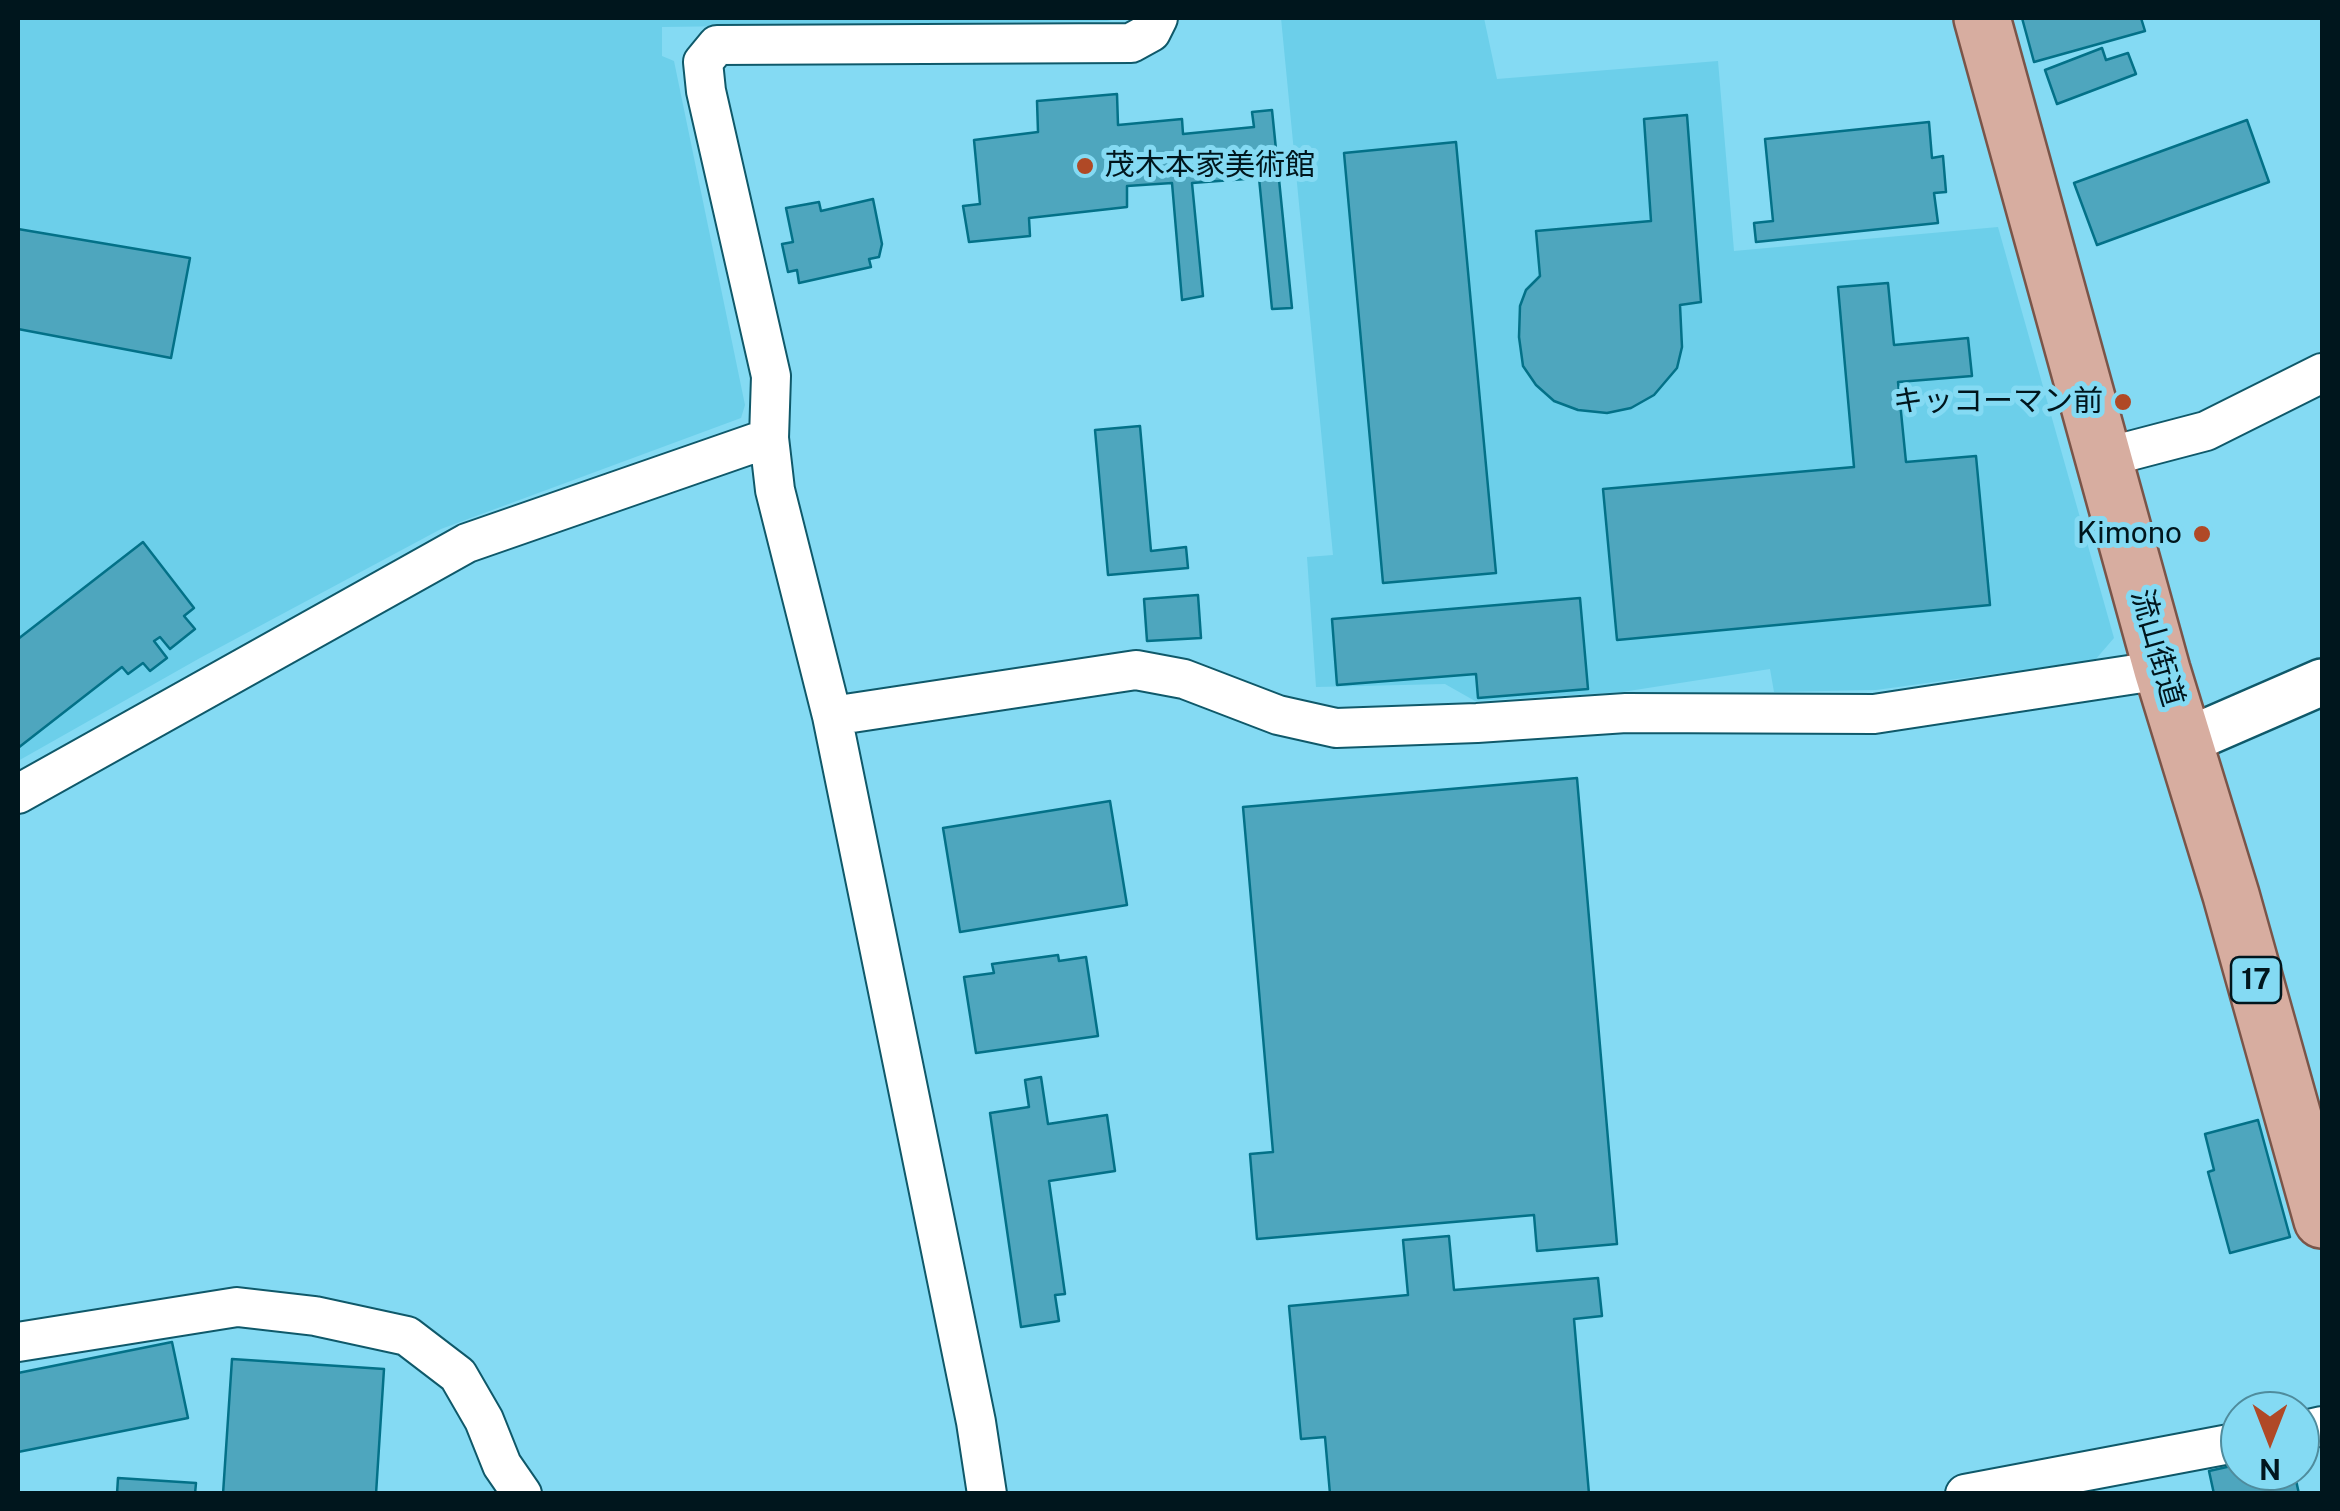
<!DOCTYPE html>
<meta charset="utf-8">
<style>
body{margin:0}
#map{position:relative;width:2340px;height:1511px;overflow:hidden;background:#84daf3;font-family:"Public Sans",sans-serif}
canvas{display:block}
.frame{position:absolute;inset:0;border:20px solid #00161d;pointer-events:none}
.north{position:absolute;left:2220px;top:1391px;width:100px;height:100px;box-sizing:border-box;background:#84daf3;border:2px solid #4f8c9d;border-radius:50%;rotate:180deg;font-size:28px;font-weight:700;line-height:40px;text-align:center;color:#00161d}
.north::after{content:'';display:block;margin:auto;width:35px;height:45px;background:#b04926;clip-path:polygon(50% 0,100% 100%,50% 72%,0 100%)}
</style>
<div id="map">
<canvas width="2340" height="1511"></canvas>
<div class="frame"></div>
<div class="north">N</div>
</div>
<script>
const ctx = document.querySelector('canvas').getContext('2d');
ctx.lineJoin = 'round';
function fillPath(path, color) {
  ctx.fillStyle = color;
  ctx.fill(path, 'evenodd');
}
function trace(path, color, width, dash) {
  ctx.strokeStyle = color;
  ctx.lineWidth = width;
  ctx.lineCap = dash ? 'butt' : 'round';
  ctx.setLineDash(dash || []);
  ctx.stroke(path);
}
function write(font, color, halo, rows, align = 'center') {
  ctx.font = font + ' "Public Sans","Noto Sans JP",sans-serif';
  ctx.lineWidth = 10;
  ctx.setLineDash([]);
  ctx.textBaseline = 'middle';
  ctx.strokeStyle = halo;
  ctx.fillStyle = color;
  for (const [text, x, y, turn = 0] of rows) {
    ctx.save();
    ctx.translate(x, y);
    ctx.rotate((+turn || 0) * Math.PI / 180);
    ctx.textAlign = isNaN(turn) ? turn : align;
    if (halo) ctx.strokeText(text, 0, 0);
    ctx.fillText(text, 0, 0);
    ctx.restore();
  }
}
const built = new Path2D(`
 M18 18H1122L1107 21 662 27V56L674 61 745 405 741 418 441 529 200 658 18 761Z
 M1281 18H1484L1497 79 1718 61 1734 251 1998 227 2114 638 2095 660 1876 690 1774 692 1770 669 1622 692 1475 701 1445 684 1316 687 1307 557 1333 555Z`);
const building = new Path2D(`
 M2022 18H2141L2145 31 2034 62Z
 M2102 48 2106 60 2128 53 2136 74 2057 104 2045 70Z
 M1117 94 1118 125 1182 119 1183 134 1254 127 1252 112 1272 110 1292 308 1272 309 1259 178 1192 183 1203 296 1182 300 1172 183 1127 186V207L1029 218 1030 236 969 242 963 206 980 204 974 140 1038 132 1037 101Z
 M1687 115 1701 302 1680 305 1682 347 1677 368 1654 395 1631 408 1607 413 1578 410 1554 401 1536 385 1523 366 1519 337 1520 306 1526 290 1540 276 1536 231 1651 221 1644 119Z
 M2247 120 2269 182 2097 245 2074 183Z
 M1929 122 1932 158 1943 156 1946 192 1934 193 1938 223 1756 242 1754 223 1773 221 1765 139Z
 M1456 142 1496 573 1383 583 1344 153Z
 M873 199 882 244 879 257 869 259 871 267 799 283 797 270 788 272 782 244 793 242 786 208 819 202 821 211Z
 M18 229 190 258 171 358 18 329Z
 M1888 283 1894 345 1968 338 1972 376 1898 382 1906 462 1976 456 1990 605 1617 640 1603 489 1854 467 1838 287Z
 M1140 426 1151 551 1186 547 1188 568 1108 575 1095 430Z
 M143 542 194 608 184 616 195 629 170 649 160 637 154 641 167 658 150 671 143 663 128 674 122 667 18 748V639Z
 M1198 595 1201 638 1147 641 1144 599Z
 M1580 598 1588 689 1478 698 1476 674 1337 685 1332 619Z
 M1577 778 1617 1244 1537 1251 1534 1215 1257 1239 1250 1154 1273 1152 1243 807Z
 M1110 801 1127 905 960 932 943 828Z
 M1058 955 1059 961 1086 957 1098 1036 976 1053 964 977 994 973 992 964Z
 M1041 1077 1048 1124 1107 1115 1115 1171 1049 1181 1065 1294 1055 1295 1059 1321 1021 1327 990 1113 1029 1107 1025 1080Z
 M2258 1120 2290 1237 2230 1253 2208 1172 2214 1170 2205 1134Z
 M1449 1236 1454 1290 1598 1278 1602 1316 1574 1319 1589 1494H1330L1325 1437 1301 1439 1289 1306 1408 1295 1403 1240Z
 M172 1342 188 1418 18 1452V1373Z
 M232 1359 384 1369 376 1494H223Z
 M2240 1464V1471H2294L2299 1494H2214L2209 1471Z
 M118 1478 196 1483 195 1494H117Z`);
const minor = new Path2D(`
 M2103 458 2206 431 2322 373
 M832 716 1136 670 1184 679 1278 715 1336 728 1477 723 1626 713 1874 714 2162 670
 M18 794 467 543 769 438
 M18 1342 237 1307 315 1316 407 1336 458 1375 484 1420 502 1465 522 1494
 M2300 1431 2322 1426
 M987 1494 976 1422 832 716 775 490 769 438 771 376 706 91 703 62 717 45 1131 43 1151 32 1158 18
 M1965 1494 2240 1442`);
const tertiary = new Path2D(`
 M2184 742 2322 682`);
const primary = new Path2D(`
 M1982 18 2162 670 2231 895 2322 1220`);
const markers = [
 [1085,166,10,"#b04926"],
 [2123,402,10,"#b04926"],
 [2202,534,10,"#b04926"]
];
const shields = [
 [2256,980,50]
];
const shieldNames = [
 ["17",2256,980]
];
const poiNames = [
 ["茂木本家美術館",1105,166,"left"],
 ["キッコーマン前",2103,402],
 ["Kimono",2182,534]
];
const streetNames = [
 ["流山街道",2157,648,74]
];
fillPath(built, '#6ccfea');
fillPath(building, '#4ea6be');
trace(building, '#037188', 2.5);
trace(minor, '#0f596a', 42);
trace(tertiary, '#0f596a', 50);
trace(primary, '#7a5549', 60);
trace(minor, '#fff', 38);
trace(tertiary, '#fff', 45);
trace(primary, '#d7ada0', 55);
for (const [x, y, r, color] of markers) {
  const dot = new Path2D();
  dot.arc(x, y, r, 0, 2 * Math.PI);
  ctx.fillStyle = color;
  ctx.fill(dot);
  trace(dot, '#84daf3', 4);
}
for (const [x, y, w] of shields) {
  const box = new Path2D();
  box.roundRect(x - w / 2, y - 23, w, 46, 8);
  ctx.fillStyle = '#84daf3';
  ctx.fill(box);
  trace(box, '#00161d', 2.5);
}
write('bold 28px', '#00161d', null, shieldNames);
write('30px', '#00161d', '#84daf3', poiNames, 'right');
write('30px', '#00161d', '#84daf3', streetNames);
</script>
